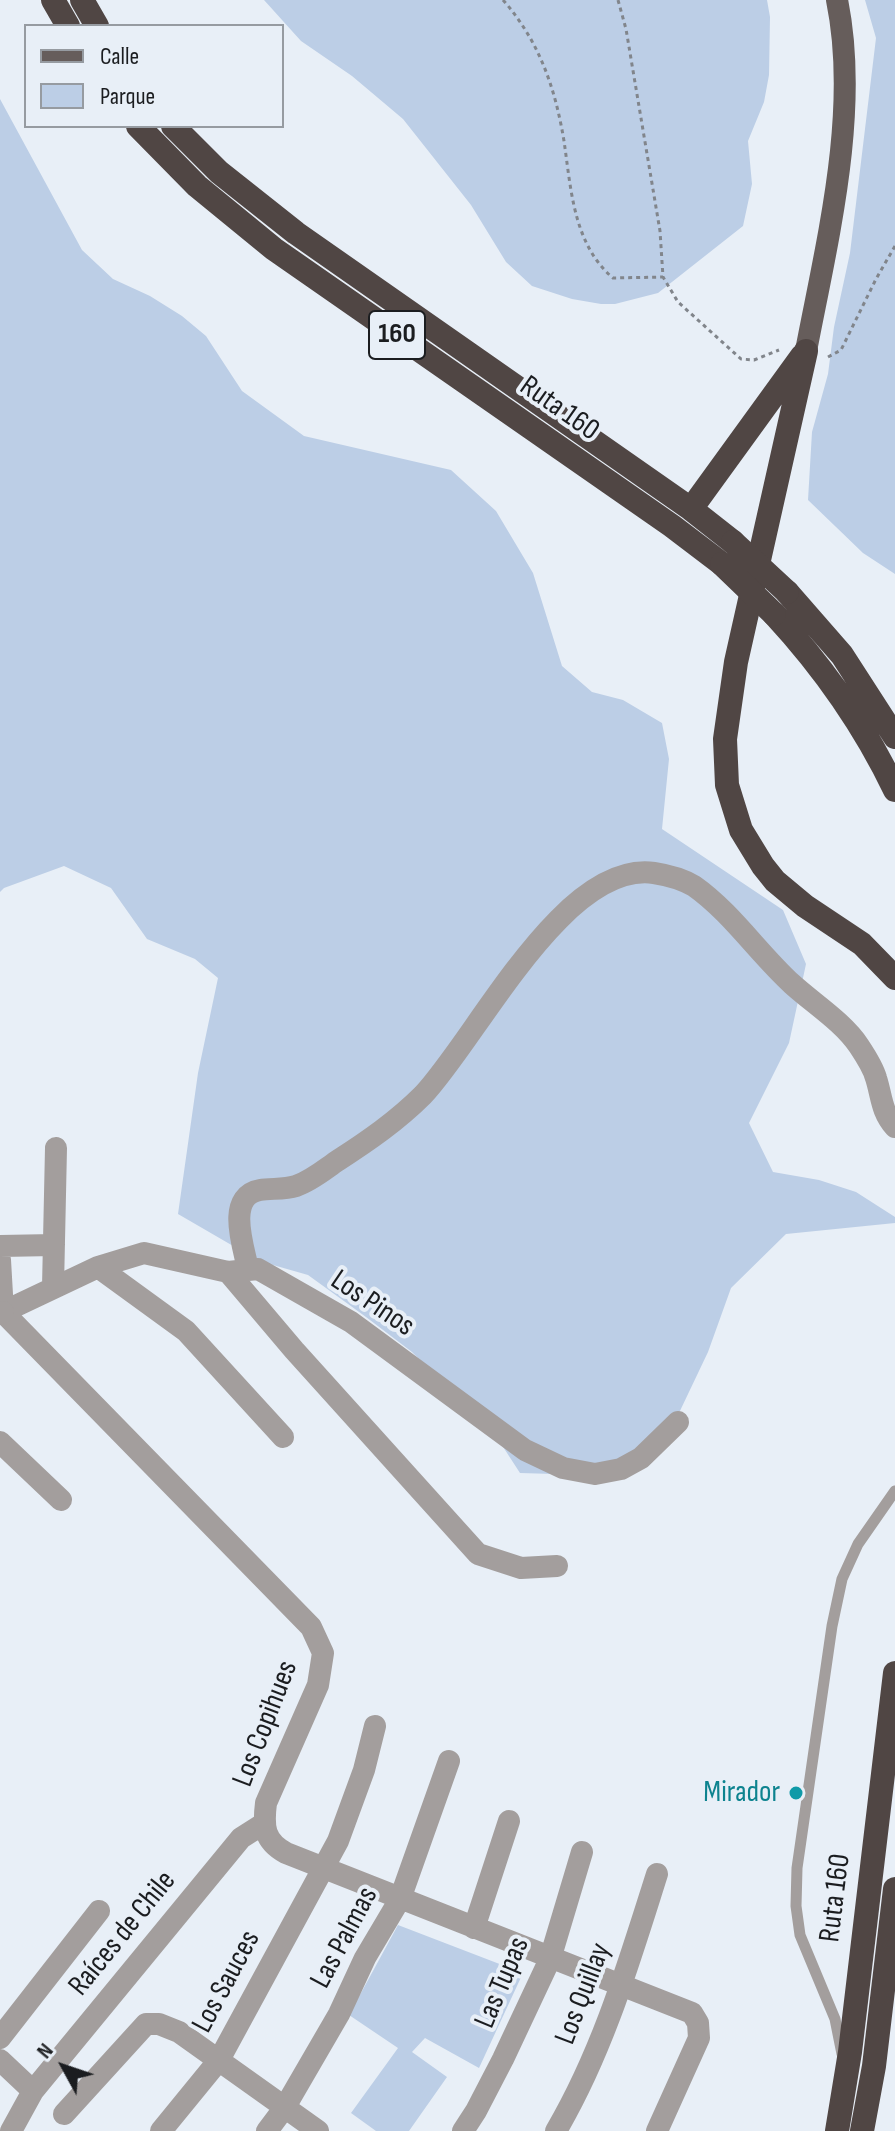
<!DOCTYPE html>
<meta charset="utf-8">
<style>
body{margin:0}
#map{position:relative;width:895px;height:2131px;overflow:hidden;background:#e8eff7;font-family:"Sofia Sans Condensed",sans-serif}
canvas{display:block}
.legend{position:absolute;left:24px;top:24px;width:260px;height:104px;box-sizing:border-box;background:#e8eff7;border:2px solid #969ba1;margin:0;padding:10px 14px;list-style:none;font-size:24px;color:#1b1d20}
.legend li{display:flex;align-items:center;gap:16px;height:40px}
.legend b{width:40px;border:2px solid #969ba1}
.north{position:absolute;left:24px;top:2027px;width:80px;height:80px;-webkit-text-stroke:6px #e8eff7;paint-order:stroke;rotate:310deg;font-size:22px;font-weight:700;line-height:32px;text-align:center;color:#1b1d20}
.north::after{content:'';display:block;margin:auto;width:28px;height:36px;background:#1b1d20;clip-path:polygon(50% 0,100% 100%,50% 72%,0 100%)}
</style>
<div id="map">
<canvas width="895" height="2131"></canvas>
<ul class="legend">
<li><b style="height:10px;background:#665d5b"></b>Calle</li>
<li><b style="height:22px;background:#bccee6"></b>Parque</li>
</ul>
<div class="north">N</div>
</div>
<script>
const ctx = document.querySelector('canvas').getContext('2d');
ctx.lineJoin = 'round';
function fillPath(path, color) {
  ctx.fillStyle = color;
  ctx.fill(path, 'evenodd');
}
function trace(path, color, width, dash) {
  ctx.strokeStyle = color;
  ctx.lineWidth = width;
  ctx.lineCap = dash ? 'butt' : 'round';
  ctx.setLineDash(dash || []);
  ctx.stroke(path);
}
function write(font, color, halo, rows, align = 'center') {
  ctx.font = font + ' "Sofia Sans Condensed",sans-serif';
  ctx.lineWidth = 8;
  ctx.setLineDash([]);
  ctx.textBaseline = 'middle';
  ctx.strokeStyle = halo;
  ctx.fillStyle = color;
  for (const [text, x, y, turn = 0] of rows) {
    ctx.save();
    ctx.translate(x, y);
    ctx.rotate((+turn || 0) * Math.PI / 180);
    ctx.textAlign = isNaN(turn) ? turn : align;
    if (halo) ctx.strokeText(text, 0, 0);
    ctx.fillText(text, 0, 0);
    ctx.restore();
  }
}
const green = new Path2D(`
 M264 0H767L770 17 769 75 764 102 748 141 752 184 743 226 658 293 615 304H601L572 299 532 286 506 262 471 205 403 119 352 76 301 41Z
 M865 0H895V574L863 553 808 500 812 432 828 374 834 327 850 253 876 38Z
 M0 99 82 250 113 279 150 296 182 316 206 336 242 391 304 436 451 470 496 511 533 573 562 666 592 692 623 700 662 723 669 759 662 829 783 910 806 964 789 1043 749 1123 773 1172 819 1180 856 1192 895 1217V1223L786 1234 731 1288 708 1352 659 1455 588 1475 520 1473 496 1436 412 1352 366 1317 308 1275 259 1261 178 1214 198 1073 218 978 195 959 147 939 111 888 64 866 4 888 0 892Z
 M398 1925 523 1973 479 2068 425 2038 412 2052 447 2077 409 2131H376L351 2113 398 2048 349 2015Z`);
const path = new Path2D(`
 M503 0C539 41 555 87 564 141 571 188 573 244 613 278L663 277
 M618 0 626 29 660 231 663 277 678 302 741 359 754 360 779 350
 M828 357 841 350 876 279 895 246`);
const service = new Path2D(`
 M842 2054 835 2019 800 1935 796 1906 797 1868 832 1626 842 1579 858 1544 895 1491`);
const minor = new Path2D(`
 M0 1246 54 1245
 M0 1260 3 1312
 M98 1267 186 1331 283 1437
 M248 1269C244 1248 225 1196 260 1190 271 1188 284 1190 296 1186 311 1181 324 1170 337 1161 368 1141 397 1121 423 1095 477 1038 564 860 654 873 667 875 682 879 694 886 731 912 759 954 792 984 814 1004 843 1022 859 1046 865 1055 873 1067 876 1078 882 1097 881 1111 895 1127
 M228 1272 294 1350 478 1554 521 1568 557 1566
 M53 1287 56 1148
 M3 1312 311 1627 323 1653 318 1685 266 1803C263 1827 264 1841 286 1853L692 2013 698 2023 699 2038 657 2131
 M3 1312 98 1267 144 1253 228 1272 258 1269 351 1322 525 1450 563 1468 595 1474 621 1469 641 1458 678 1422
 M0 1442 61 1500
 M474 1928 509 1821
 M0 2038 99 1911
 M0 2060 33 2091
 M64 2114 146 2024H159L179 2032 318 2131
 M11 2131 33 2091 241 1838 263 1824
 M161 2131 219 2060 338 1841 364 1770 375 1726
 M267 2131 285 2107 339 2014 365 1958 400 1899 449 1761
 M463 2131 476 2111 503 2059 550 1959 582 1852
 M556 2131C603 2051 629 1962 657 1874`);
const tertiary = new Path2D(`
 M0 1313 3 1312`);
const primary = new Path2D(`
 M806 351C827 241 860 112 837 0`);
const motorway = new Path2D(`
 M53 0 68 26
 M82 0 97 26
 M138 126 197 186 274 249 672 526 722 564
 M173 126 219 172 296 233 691 509 733 542
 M806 351 736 662 725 739 727 785 741 830 763 866 775 881 805 906 862 944 895 978
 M691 509 802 356
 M787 592 842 655 895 737
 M774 614C823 667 864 725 895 790
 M837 2131 850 2052 895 1673
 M862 2131 874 2066 895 1889`);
const motorwayBridge = new Path2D(`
 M733 542 787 592
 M722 564 774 614`);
const markers = [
 [796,1793,8,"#0f9aa8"]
];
const shields = [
 [397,335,56]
];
const shieldNames = [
 ["160",397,335]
];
const streetNames = [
 ["Ruta 160",559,409,35],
 ["Los Pinos",372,1304,34],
 ["Los Copihues",266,1724,-69],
 ["Ruta 160",836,1898,-83],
 ["Raíces de Chile",123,1934,-51],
 ["Las Palmas",345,1938,-62],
 ["Los Sauces",227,1982,-62],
 ["Las Tupas",503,1983,-67],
 ["Los Quillay",584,1994,-69]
];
const cultureNames = [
 ["Mirador",780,1793]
];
fillPath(green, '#bccee6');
trace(path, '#81858b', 3, [4, 4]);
trace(service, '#a39e9d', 11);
trace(minor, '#a39e9d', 22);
trace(tertiary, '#a39e9d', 22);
trace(primary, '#665d5b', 22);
trace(motorway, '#504644', 24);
trace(motorwayBridge, '#504644', 24);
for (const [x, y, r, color] of markers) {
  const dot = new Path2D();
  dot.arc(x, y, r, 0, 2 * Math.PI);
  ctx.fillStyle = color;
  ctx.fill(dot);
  trace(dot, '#e8eff7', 3);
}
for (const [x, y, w] of shields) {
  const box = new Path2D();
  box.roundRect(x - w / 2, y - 24, w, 48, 6);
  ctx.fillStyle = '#e8eff7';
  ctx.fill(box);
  trace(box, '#1b1d20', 2);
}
write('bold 28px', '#1b1d20', null, shieldNames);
write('30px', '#1b1d20', '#e8eff7', streetNames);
write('30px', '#0d838f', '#e8eff7', cultureNames, 'right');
</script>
